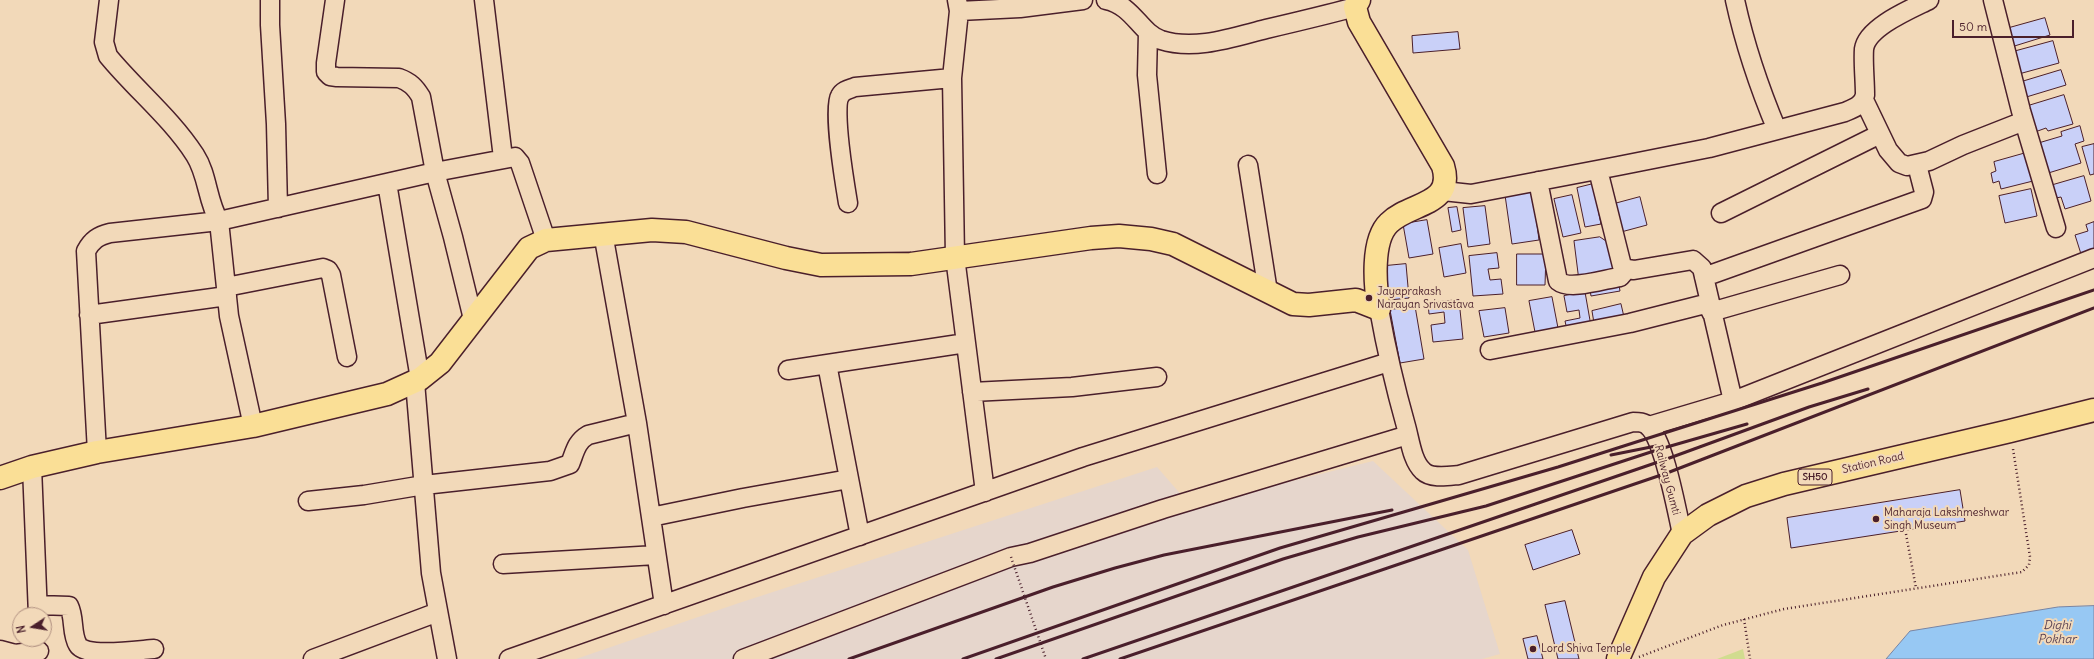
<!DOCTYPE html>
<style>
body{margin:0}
#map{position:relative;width:2094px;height:659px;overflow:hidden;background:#f2d9b9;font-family:Delius,sans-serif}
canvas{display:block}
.north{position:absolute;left:12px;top:607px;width:40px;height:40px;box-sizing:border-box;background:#f2d9b9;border:1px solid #af8f80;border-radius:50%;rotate:258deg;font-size:11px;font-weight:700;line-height:16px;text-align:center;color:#4a1f2b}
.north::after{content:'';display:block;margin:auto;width:14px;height:18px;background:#4a1f2b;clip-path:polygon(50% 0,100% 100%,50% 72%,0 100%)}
.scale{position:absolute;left:1952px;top:20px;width:122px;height:18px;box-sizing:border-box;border:2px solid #4a1f2b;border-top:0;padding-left:5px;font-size:12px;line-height:14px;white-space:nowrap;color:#4a1f2b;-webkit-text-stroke:3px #f2d9b9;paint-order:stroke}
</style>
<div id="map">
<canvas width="2094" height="659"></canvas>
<div class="north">N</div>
<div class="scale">50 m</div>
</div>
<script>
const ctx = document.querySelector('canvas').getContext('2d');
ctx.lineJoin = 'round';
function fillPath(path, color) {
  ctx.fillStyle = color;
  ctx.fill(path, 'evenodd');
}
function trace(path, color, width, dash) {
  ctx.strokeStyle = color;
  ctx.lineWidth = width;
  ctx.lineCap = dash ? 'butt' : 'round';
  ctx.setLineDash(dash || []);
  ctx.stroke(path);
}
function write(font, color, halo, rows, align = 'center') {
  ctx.font = font + ' Delius,sans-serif';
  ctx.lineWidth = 4;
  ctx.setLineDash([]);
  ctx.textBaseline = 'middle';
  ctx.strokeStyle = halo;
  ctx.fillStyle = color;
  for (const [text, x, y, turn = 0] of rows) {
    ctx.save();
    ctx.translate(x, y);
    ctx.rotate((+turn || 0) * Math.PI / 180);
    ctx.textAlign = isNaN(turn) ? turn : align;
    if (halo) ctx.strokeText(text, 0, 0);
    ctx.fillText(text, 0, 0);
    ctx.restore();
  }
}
const built = new Path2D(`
 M1373 461 1468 550 1500 654 1482 659H576L736 604 1157 467 1191 506Z`);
const green = new Path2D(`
 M1743 649 1745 659H1717Z`);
const water = new Path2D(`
 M2094 606V659H1886L1910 631 2058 607Z`);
const building = new Path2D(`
 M2045 18 2050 35 2008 48 2002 30Z
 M1458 32 1460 49 1413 53 1412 36Z
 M2053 41 2059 63 2015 75 2009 53Z
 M2061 70 2066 85 2023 98 2018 83Z
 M2064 95 2073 124 2048 131 2046 128 2035 132 2028 106Z
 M2080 126 2084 141 2075 144 2081 163 2045 174 2035 144 2062 136 2061 132Z
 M2094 144V174L2090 175 2082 147Z
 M2026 153 2033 181 2001 189 1999 181 1993 183 1991 173 1996 171 1994 162Z
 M2084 176 2091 201 2065 209 2061 197 2056 198 2053 185Z
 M1593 184 1601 224 1585 227 1577 188Z
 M2031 189 2037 216 2005 223 1999 196Z
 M1533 192 1539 240 1512 244 1505 195Z
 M1572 195 1581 233 1563 237 1554 199Z
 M1640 197 1647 225 1621 232 1614 204Z
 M1485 206 1490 244 1468 247 1463 208Z
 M1457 207 1461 230 1452 232 1448 208Z
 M1427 220 1433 254 1409 258 1403 224Z
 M2094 222V250L2081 254 2075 235 2088 231 2086 225Z
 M1600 237 1612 245 1617 276 1579 281 1574 241Z
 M1461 244 1466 273 1444 277 1439 248Z
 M1497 253 1499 268 1488 269 1490 280 1501 279 1503 294 1473 296 1469 256Z
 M1517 254H1546L1545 285H1517Z
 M1406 264 1409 298 1389 300 1385 266Z
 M1618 279 1620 291 1591 296 1589 284Z
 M1585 292 1591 326 1567 330 1565 321 1580 318 1579 310 1567 312 1564 296Z
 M1552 297 1558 328 1535 332 1529 301Z
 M1459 300 1463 339 1433 342 1431 325 1445 323 1444 312 1429 314 1428 303Z
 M1621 304 1624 317 1594 323 1592 311Z
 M1415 306 1424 359 1400 363 1390 310Z
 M1505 308 1509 333 1484 337 1479 311Z
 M1960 490 1965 521 1791 548 1787 518Z
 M1572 530 1580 554 1533 570 1525 545Z
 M1565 601 1579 659H1558L1545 605Z
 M1537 636 1543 659H1528L1523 639Z`);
const path = new Path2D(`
 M1906 534 1916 588
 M1744 619 1750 659
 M1639 657 1723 625 1784 609 2022 572 2029 565 2030 557 2013 449`);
const minor = new Path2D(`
 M109 0 104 42 108 56C136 90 171 118 195 155 208 175 207 201 219 221L435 172 515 157 520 163 546 240
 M270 0V25L276 124 278 208
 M335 0 326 63V72L330 76 337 77 399 78C410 82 415 87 421 97L435 172 453 237 473 319
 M484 0 503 158
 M957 0 959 11 952 78 955 257 985 492
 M1106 0C1134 6 1139 32 1161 40 1195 51 1234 37 1266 29 1296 22 1326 15 1355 7
 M1735 0C1745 46 1759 87 1777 130
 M1993 0 2021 111 2056 228
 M959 11 1020 8 1083 0
 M1148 32 1147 75 1157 174
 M1864 100 1888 150 1899 163 1907 166 1929 161 1963 145 2024 121
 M1248 165 1268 292
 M1598 170 1622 266 1627 269 1634 270 1693 260 1702 268 1733 401
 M1538 181 1558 281C1570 291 1605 279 1620 277L1627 269
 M387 183 420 379
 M1443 191 1471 194 1618 166 1709 148 1845 112C1854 108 1863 105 1865 95 1865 80 1863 63 1864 49 1867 27 1911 9 1929 0
 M848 203C845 185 832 108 840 96 843 90 850 89 855 87L952 78
 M1721 213 1880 134
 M603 233 637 423 664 605
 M1704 277 1922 199 1924 192 1917 165
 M226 287 323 268 328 270 331 275 347 357
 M1379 309C1386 348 1395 387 1406 426 1410 440 1412 461 1423 471 1431 479 1448 476 1459 475L1633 422C1639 422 1644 422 1648 426 1664 439 1677 512 1682 534
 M1711 312 1840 275
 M89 315 227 296
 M1490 350 1630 323 1709 303
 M827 364 860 536
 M788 370 966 343
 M415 382 431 573 447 659
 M972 392 1072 387 1157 377
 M1649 426 1733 401 2094 258
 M97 452 86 251C92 240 98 236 110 233L219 221 229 316 253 426
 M32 467 38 615
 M308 501 364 495 424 485 550 471 570 464C575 452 576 442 588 435L637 423
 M651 517 743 498 849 479
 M503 564 656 555
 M38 605 69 606C75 618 71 634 78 645 85 658 139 650 154 649
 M0 650 15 654 39 651
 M313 659 438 612
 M509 659 1083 457 1389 362
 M743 659 1011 557 1030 553 1163 509 1408 435`);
const major = new Path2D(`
 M1359 0 1355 7 1359 22 1443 166C1455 206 1410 202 1389 223 1371 240 1375 286 1379 309
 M0 478 32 467 97 452 253 426 387 394 420 379 440 363 529 248 546 240 652 230 686 232 786 258 821 265 911 264 1091 238 1119 236 1151 239 1173 244 1293 304 1309 305 1356 300 1379 309
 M1618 659 1654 577 1682 534 1708 515 1746 496 1784 484 2010 431 2094 410`);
const rail = new Path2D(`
 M1611 455 1656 446
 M849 659 1053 587 1115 568 1164 555 1392 510
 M963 659 1280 548 1558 467 1655 436 1822 383 2094 290
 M996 659 1283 559 1358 537 1486 506 1660 449 1747 424
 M1083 659 1664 460 1809 407 1868 389
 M1120 659 1667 473 2094 308`);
const pathBridge = new Path2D(`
 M1011 557 1046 659`);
const markers = [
 [1369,298,4,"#4a1f2b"],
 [1876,519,4,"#4a1f2b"],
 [1533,649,4,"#4a1f2b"]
];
const shields = [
 [1815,477,34]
];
const shieldNames = [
 ["SH50",1815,477]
];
const poiNames = [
 ["Jayaprakash",1377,292],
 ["Narayan Srivastava",1377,305],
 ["Maharaja Lakshmeshwar",1884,513],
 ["Singh Museum",1884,526],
 ["Lord Shiva Temple",1541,649]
];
const streetNames = [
 ["Station Road",1873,463,-13],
 ["Railway Gumti",1667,480,75]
];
const waterNames = [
 ["Dighi",2057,626],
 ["Pokhar",2057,640]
];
fillPath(built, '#e6d6cc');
fillPath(green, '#d1dc8f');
fillPath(water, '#97c8f3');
trace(water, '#7884a3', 1);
fillPath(building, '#c9d0f8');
trace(building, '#4a1f2b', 1);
trace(minor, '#4a1f2b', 21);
trace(major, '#4a1f2b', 25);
trace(path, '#4a1f2b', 2.5, [1, 3]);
trace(minor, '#f2d9b9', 18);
trace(major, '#fadf96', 22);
trace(rail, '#4a1f2b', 3);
trace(pathBridge, '#4a1f2b', 2.5, [1, 3]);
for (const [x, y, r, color] of markers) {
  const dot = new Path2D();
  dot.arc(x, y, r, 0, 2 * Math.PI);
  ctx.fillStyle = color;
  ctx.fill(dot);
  trace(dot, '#f2d9b9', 1.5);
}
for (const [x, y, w] of shields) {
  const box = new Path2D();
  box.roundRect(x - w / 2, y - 8, w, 16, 3);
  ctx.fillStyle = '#f2d9b9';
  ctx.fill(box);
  trace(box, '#4a1f2b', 1);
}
write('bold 10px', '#4a1f2b', null, shieldNames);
write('11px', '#4a1f2b', '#f2d9b9', poiNames, 'left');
write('11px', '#4a1f2b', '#f2d9b9', streetNames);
write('italic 12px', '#594153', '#f2d9b9', waterNames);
</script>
